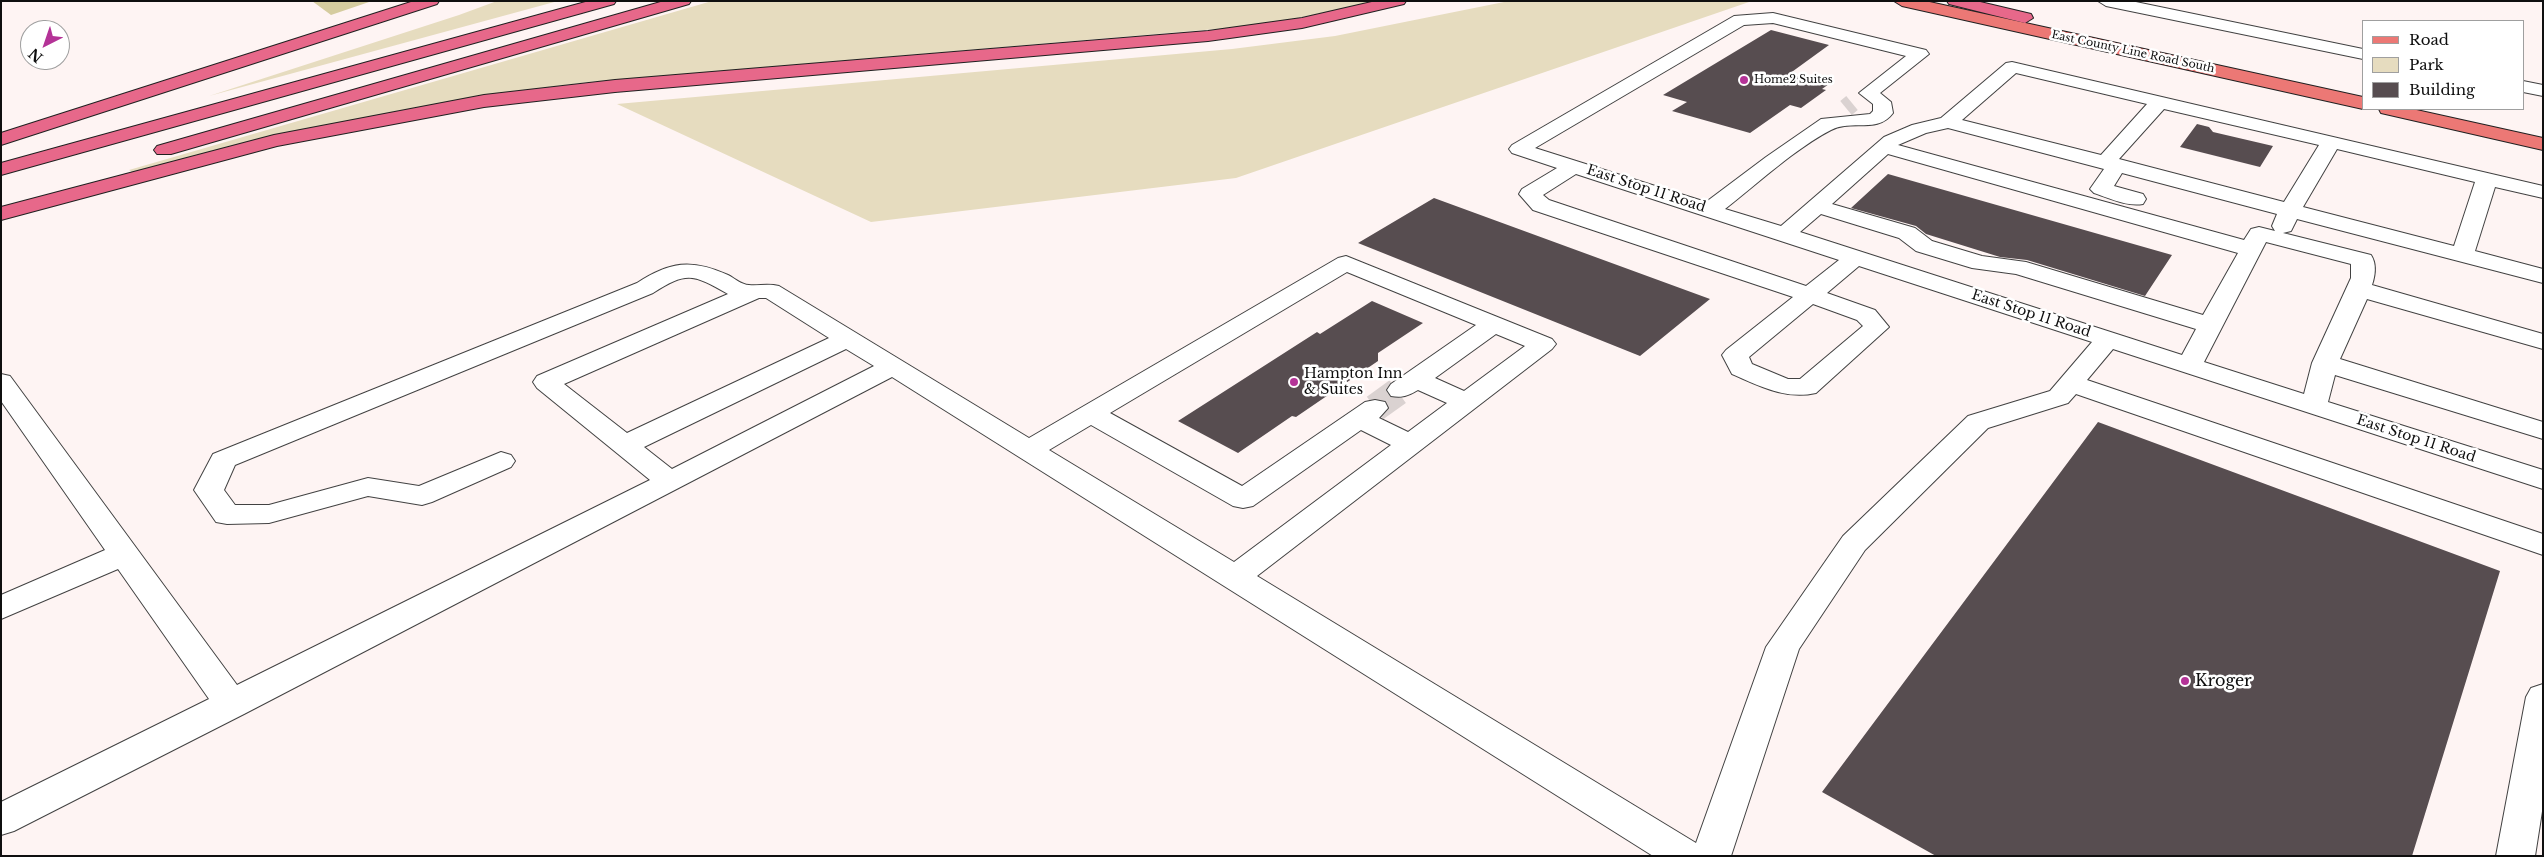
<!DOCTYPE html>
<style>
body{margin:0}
#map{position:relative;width:2544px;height:857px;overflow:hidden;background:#fef4f3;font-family:"Libre Baskerville",serif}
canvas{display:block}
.frame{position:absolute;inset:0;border:2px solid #0f0f0f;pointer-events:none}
.legend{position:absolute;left:2362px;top:20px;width:162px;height:90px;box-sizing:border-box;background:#fff;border:1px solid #9f9f9f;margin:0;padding:6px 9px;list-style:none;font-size:15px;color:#0f0f0f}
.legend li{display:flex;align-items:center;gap:10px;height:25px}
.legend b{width:25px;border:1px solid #9f9f9f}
.north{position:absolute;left:20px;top:20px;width:50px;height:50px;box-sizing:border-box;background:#fff;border:1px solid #9f9f9f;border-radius:50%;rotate:221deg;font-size:14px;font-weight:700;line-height:20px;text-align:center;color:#0f0f0f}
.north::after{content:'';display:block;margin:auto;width:18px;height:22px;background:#b43397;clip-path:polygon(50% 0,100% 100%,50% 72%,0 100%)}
</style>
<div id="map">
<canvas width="2544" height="857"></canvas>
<div class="frame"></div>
<ul class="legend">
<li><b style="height:6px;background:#ec7875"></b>Road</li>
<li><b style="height:14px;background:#e6dcbf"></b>Park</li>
<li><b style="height:14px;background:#574d50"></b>Building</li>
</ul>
<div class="north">N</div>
</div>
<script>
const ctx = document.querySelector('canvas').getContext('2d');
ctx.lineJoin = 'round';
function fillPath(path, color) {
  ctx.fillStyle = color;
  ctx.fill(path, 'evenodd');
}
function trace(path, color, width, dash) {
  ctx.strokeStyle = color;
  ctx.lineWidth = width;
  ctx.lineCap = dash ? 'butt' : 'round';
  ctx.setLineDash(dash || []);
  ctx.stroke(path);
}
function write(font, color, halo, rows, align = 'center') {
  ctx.font = font + ' "Libre Baskerville",serif';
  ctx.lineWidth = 5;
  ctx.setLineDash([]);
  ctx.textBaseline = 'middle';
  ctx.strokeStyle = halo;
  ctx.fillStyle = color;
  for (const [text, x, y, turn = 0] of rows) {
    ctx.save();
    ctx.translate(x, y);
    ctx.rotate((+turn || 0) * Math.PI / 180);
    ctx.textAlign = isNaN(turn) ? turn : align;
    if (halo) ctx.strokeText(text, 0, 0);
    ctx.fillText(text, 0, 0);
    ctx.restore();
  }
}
const green = new Path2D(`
 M497 1H558L209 96 459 15Z
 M712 1H1378L1288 20 1228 28 589 82 492 94 402 110 251 141 132 172 129 170Z
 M1509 1H1752L1236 178 871 222 617 104 1232 49 1335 36Z`);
const forest = new Path2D(`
 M312 1H372L331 15Z`);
const building = new Path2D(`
 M1771 30 1829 45 1789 74 1829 84 1822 89 1826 90 1801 108 1790 105 1750 133 1672 111 1687 102 1663 95Z
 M2197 124 2209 127 2213 132 2273 146 2260 167 2180 147Z
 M1888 174 2172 255 2145 296 2027 260 2000 257 1926 234 1916 226 1851 208Z
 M1434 198 1710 299 1640 356 1358 243Z
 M1372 301 1423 323 1378 353V361L1296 417 1292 416 1238 453 1178 421 1317 332 1320 334Z
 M2098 422 2500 571 2412 856H1936L1822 792Z`);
const minorTunnelFar1 = new Path2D(`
 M1846 108 1852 103`);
const minorTunnel = new Path2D(`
 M1375 408 1400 390`);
const minor = new Path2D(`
 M2098 1H2131L2363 49V59L2106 6Z
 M1773 13 1926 50 1929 54 1880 93 1891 102 1893 113C1878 134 1851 119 1831 130 1796 148 1757 184 1725 209L1781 226 1884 137 1912 125 1941 118 2006 63 2012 62 2543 186V198L2495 187 2475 251 2543 269V283L2297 219 2291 231 2283 233 2275 231 2272 226 2277 214 2122 173 2114 186 2143 194 2146 199 2143 204C2127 207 2109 198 2094 193L2090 189 2104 169 1948 128 1926 133 1898 145 2244 240 2251 229 2259 227 2371 255C2377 264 2375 276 2372 285L2543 334V349L2367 299 2340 359 2543 422V439L2335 375 2328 402 2543 470V489L2113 349 2087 380 2543 534V555L2076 394 2068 403 1988 428 1865 550 1799 649 1731 856H1653L892 377 244 714 14 831 1 835V802L209 699 118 569 1 619V595L105 550 1 401V374L10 376 237 685 650 480 537 388 533 382 537 376 728 294C693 274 687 271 653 293L235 465 224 490 235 505H269L368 478 419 486 501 452 511 455 515 461 511 467 432 502 422 505 368 496 269 523 227 524 216 522 194 490 213 454 637 283C669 262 691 258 728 275 734 278 742 285 749 285 759 286 768 283 779 286L1029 438 1338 258 1346 256 1552 339 1556 344 1552 349 1257 576 1696 843 1766 647 1843 536 1968 416 2050 391 2092 342 1859 266 1827 293 1875 310 1889 327 1816 393C1785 400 1760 386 1732 374L1722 355 1726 350 1793 297 1533 210 1519 194 1522 189 1557 168 1512 153 1509 149 1512 145 1734 16ZM1773 23 1906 56 1859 93 1873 104V111L1870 114 1821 119 1766 157 1706 202 1535 148 1744 25ZM2016 73 2147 104 2101 155 1962 120ZM2164 109 2319 145 2284 202 2119 159ZM2337 149 2475 182 2454 246 2303 207ZM1888 154 2238 253 2203 315 2026 262 1982 256 1932 241 1915 228 1832 204ZM1576 174 1839 260 1806 286 1549 200 1543 195ZM1821 214 1899 238 1916 251 1972 268 2016 274 2196 329 2182 355 1800 232ZM2266 242 2351 264V278L2312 363 2304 394 2204 362ZM1347 272 1476 325 1391 384 1387 390 1391 396C1402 398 1408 396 1418 390L1447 403 1408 432 1379 418 1388 408 1385 402 1375 400 1365 402 1242 486 1110 413ZM759 298H766L829 338 627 433 564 384ZM1813 304 1857 320 1863 326 1800 379H1788L1752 364 1749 357ZM1496 334 1525 346 1464 391 1435 378ZM846 349 874 366 672 469 644 447ZM1091 425 1233 506 1243 508 1253 506 1361 430 1391 445 1234 562 1049 450Z
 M2523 81 2543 85V96L2523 92Z
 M2543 684V805L2535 856H2496L2526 697 2531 688Z`);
const major = new Path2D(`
 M1894 1H1925L2363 97V109L1902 6Z
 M2379 109H2412L2543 138V150L2381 113Z`);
const highway = new Path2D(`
 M414 1H439L437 4 1 145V133Z
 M589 1H616L614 4 1 175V163Z
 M664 1H691L689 4 171 154H157L154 150 157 146Z
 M1376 1H1406L1404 4 1302 28 1208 41 615 92 484 107 277 146 1 220V207L274 135 484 95 615 80 1208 31 1302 18Z
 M1947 1H1976L2031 14 2033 18 2025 23 1949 4Z`);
const markers = [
 [1744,80,5,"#b43397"],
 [1294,382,5,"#b43397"],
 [2185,681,5,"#b43397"]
];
const farStreetnames = [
 ["East County Line Road South",2133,52,12]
];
const farPoinames = [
 ["Home2 Suites",1754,80]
];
const streetNames = [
 ["East Stop 11 Road",1646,189,18],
 ["East Stop 11 Road",2031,314,18],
 ["East Stop 11 Road",2416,439,18]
];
const poiNames = [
 ["Hampton Inn",1304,374],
 ["& Suites",1304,390]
];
const nearPoinames = [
 ["Kroger",2195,681]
];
fillPath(green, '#e6dcbf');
fillPath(forest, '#d5cc9f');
fillPath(building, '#574d50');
trace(minorTunnelFar1, '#dad2d1', 18, [18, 9]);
trace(minorTunnel, '#dad2d1', 28, [28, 14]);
trace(minor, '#424242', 2);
trace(major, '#202020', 2);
trace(highway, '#202020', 2);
fillPath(minor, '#fff');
fillPath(major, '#ec7875');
fillPath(highway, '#e7688a');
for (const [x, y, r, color] of markers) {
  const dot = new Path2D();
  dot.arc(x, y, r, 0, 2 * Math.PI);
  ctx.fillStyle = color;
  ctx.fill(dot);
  trace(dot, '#fff', 2);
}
write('11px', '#0f0f0f', '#fff', farStreetnames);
write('11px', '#0f0f0f', '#fff', farPoinames, 'left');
write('14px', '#0f0f0f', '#fff', streetNames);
write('14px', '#0f0f0f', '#fff', poiNames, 'left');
write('16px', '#0f0f0f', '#fff', nearPoinames, 'left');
</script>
